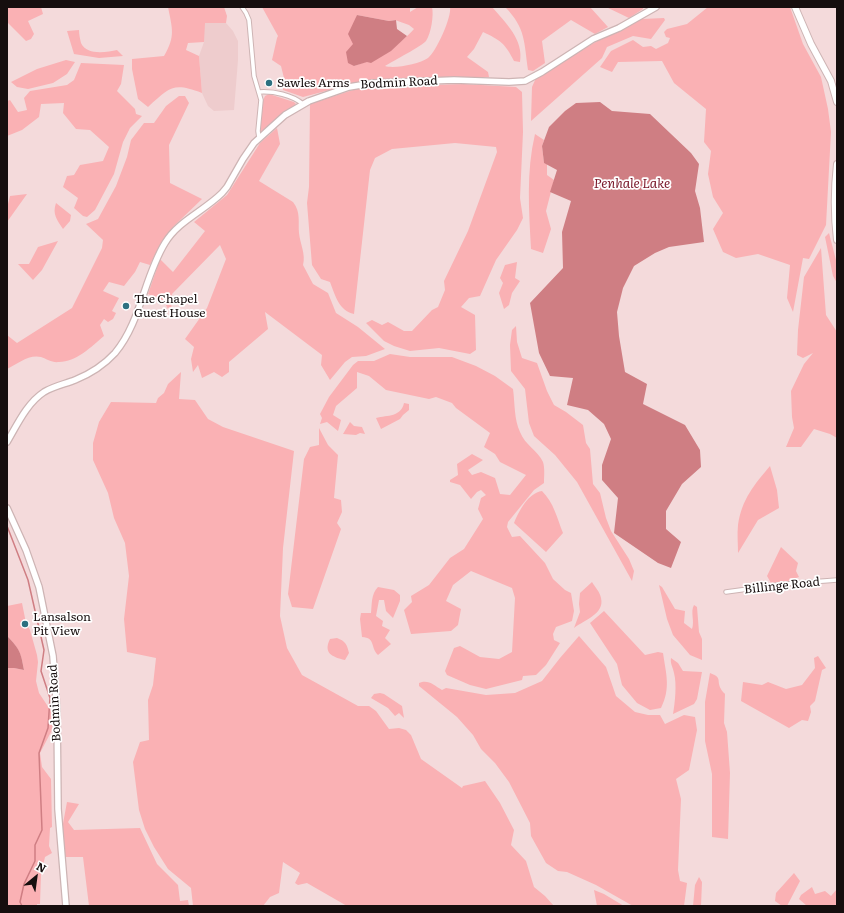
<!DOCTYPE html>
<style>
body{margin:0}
#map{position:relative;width:844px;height:913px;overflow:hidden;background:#f4dadb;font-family:Literata,serif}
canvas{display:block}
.frame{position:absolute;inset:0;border:8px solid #160e0e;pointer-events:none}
.north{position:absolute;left:16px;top:857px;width:40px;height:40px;-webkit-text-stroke:3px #fff;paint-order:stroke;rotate:29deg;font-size:11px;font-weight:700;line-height:16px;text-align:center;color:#160e0e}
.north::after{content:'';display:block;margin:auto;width:14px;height:18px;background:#160e0e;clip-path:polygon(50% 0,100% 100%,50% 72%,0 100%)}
</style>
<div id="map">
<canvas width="844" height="913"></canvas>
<div class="frame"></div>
<div class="north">N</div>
</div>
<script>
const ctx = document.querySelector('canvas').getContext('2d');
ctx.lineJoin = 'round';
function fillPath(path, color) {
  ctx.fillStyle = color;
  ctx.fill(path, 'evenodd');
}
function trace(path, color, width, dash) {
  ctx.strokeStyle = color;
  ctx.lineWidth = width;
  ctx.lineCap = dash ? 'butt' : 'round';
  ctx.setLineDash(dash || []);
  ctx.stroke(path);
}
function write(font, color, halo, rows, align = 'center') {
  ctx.font = font + ' Literata,serif';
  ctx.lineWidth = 3.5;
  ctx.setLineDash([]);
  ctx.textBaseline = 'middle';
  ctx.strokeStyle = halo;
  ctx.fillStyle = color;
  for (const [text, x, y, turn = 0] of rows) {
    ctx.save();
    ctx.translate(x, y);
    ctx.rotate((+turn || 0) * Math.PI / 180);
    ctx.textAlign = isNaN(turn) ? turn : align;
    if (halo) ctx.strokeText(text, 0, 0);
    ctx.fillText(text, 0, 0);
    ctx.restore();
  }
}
const built = new Path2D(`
 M204 23H226L233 31 238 41V60L234 110 214 111 208 106 202 93 199 56 204 42Z`);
const green = new Path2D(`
 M7 7H41L43 14 28 21 34 34 31 39 26 41 7 22Z
 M168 7H224L227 16 226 23H205L204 42 188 43 186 50 199 56 202 93C173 82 170 87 148 107L138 99 132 69V59L164 56C176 36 172 28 168 7Z
 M262 7H410V12L418 7H432C434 15 431 34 426 41 422 46 393 61 385 66 395 69 419 64 428 58 436 52 452 17 450 7H492C506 23 524 40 520 62L514 61C505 43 500 40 483 32L474 49 467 57 488 72 489 77 410 78 364 81 303 97 283 90 284 78 281 66 272 60 277 38 278 36ZM357 15 389 21 395 20 409 25 414 29C400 45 374 60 354 66L353 44Z
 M505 7H590L608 27 595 34 571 20 542 41 545 63 533 71 528 70C524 43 526 28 505 7Z
 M606 7H643V9L629 18Z
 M708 7H790L803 44 821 77 828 109 831 132 826 225 809 259 803 258 793 312 787 298 790 265 758 254 736 258 723 252 713 229 723 213 713 197 708 174 711 151 704 142 706 109 674 83 662 61 618 62 612 72 600 67 611 51 633 40 643 47 651 46 656 49 668 43 670 38 666 37 664 32 667 29 687 24Z
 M641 18 642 19 664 18 665 20 651 39 633 36 607 47 602 58 531 121 532 87 536 78 592 44Z
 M79 30C79 34 80 39 81 43 87 56 107 52 117 50L123 56 99 58 74 54 67 31Z
 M66 60 75 62 67 74 53 83 28 89 17 87 11 82 37 69Z
 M81 63 124 65 121 84 117 91 135 109 136 114 142 116 130 128 123 142 114 174 95 210 87 217 83 216 74 208 78 198 63 187 67 176 74 175 80 165 103 161 109 147 90 130 76 129 63 113 64 103 41 104 39 117 22 130 7 136V101L10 100 18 112 27 110 24 98 30 91 67 85 74 80Z
 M464 84 516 87 522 92 523 132 520 198 523 218 517 230 496 260 480 296 469 298 461 307 475 315 476 350 470 354 439 348 410 351 394 346 384 341 366 323 372 320 382 325 388 322 404 331H412L432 310 438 307 445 290 444 281 468 231 497 152 496 147 455 143 392 149 375 158 370 170 354 314C339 311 335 295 330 282L321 279 312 265 307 203 309 187 310 104 362 87Z
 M269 94 294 102 296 104 258 134 261 105 265 96Z
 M179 96H185L189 103 169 145 170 183 202 199 174 226 161 243 150 265 140 262 135 272 124 286 109 282 103 291 119 298 112 311 116 313 113 319 108 322 104 319 100 325 104 336C91 347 76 362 59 362 52 363 47 359 41 357 29 354 17 364 7 369V335L17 343 72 308 102 248 103 240 86 224 98 219 116 186 127 157 131 140 144 123H154L166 106Z
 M277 128 280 144 259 181 293 202C301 212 298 222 299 233 300 244 306 254 303 265L313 284 328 293 336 313 358 327 385 349 366 356 352 357 345 362 330 380 321 365 322 355 265 312 268 329 229 362V372L222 377 214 372 202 378 198 365 193 372 191 359 194 347 185 339 207 308 226 259 220 245 172 294 171 314 163 300 148 294 160 259 173 272 205 231 194 222 227 195 260 143Z
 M535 134 544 140 542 146 544 163 547 164V175L554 180 546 211 551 229 543 253 531 249C529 210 526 172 535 134Z
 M27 194 7 222V208L10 196Z
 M56 203 71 215 70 221 63 229C57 220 52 214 56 203Z
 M829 233 837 264V283L833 276 825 237Z
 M58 241 42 270 33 280 18 264H29L38 247Z
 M821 248 826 315 837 332V438L830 434 814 429 801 447H786L794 428 792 417 791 391 804 364 813 353 803 358 797 355 798 330 804 277Z
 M517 262 515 278 520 281 512 293 509 305 504 309 499 293 503 283 500 278 505 265Z
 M516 326 517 342 522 358 537 363 547 391 554 405 566 412 583 425 586 443 590 449 593 484 600 493 606 518 611 531 629 559 634 571 632 581 577 482 555 455 534 436 529 423 525 389 511 371 510 345 512 330Z
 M390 354 410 357H452L476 366 495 376 513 389C515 404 514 419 520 432 525 445 538 451 543 462 545 468 544 477 544 483L534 490 508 522 507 527 512 537 520 536 545 563 553 579 565 590 571 593 574 611 572 621 556 627 553 634 554 640 560 643 546 665 536 675 523 676 522 680 486 689 470 685 447 675 445 671 454 648 460 646 480 657 499 659 512 652 515 598 512 588 471 571 453 585 446 601 461 609 458 625 451 631 411 634 404 610 412 602 411 596 429 585 450 558 464 549 483 519 478 509 481 498 486 495 481 490 477 492 471 499 460 485 450 482V480L458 475 457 464 472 454 483 460 468 470 472 475 481 472 495 478 500 494 510 495 526 475 500 462 495 454 484 447 490 433 456 408 452 403 436 397 429 399 386 390 369 376 357 372V388L336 406 333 415 341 420 338 431 327 422 320 424 322 418 320 414 329 397 353 365 358 361H374Z
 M181 372 179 399 195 400 208 419 223 427 294 451 283 548 280 616 287 648 302 675 358 706H369L376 711 389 729 399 728 406 730 411 735 421 759 462 788 463 786 485 781 500 803 514 830 511 845 526 861 534 887 545 896 554 906H347L307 883 298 885 295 883 300 873 283 862 279 893 270 897 263 906H193L191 888 168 869 154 847 145 829 139 810 133 762 140 742 149 740 148 700 153 685 156 658 127 652 124 619 129 576 125 543 114 518 108 493 93 460V443L99 422 111 402 156 403 158 398 164 393 168 384Z
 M404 403 409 404V410L403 415 400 419 381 429 376 418C388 415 401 417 404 403Z
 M350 422 354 426 362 427 365 434 360 433 356 435 343 434Z
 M319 428 328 445 338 455 334 498 341 500 342 512 337 523 341 529 313 609 292 607 288 594 304 459 310 447 319 445Z
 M770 466 777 490 779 508 758 520 738 553C738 544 737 534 738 525 742 499 754 485 770 466Z
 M542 491C554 503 557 518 563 533L546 552 514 523C519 511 528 493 542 491Z
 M781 547 798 563 796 571 799 577 788 581 771 583 767 576Z
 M592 582C595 587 600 592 601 598 605 614 584 620 574 628L580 612 579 604 580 593Z
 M659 585 662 587 675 609 685 611 684 623 692 629C695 621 690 612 694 605L697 607 699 632 702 639V660L690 655 673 635 667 619Z
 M378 587 394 590 400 595V601L393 618 386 611 384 600H379L376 616 383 621 382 626 390 630 385 638 391 644 378 655C370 647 376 638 362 637L360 619 361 613H371C372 604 371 594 378 587Z
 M22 603 26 623 30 630 37 655 38 662 36 681 39 693 53 714V725L51 732 40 753 42 767 51 779 52 827 50 828 49 846 52 853 45 857 41 874 40 904H37V906H7V668H14L24 670C21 653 19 648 7 636V606Z
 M604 611 645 655 658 652 663 653C666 674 671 688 661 708L650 710 637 703 622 685 617 664 590 623Z
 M579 636 606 667 616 696 635 712 648 715H660L665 724 684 715 695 717 697 730 689 770 676 779 681 799 678 870 680 881 687 883 684 906H633L596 885 567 872 558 871 546 863 531 836 530 823 509 782 495 763 481 749 473 735 457 717 419 686V683C428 679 434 685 442 690L446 688 486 695 515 693 542 681 560 658Z
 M337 638C345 641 347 644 349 653L345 660C332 657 323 653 330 639Z
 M818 656 826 668 822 670 815 701 810 706 811 712 808 721 802 720 789 728 741 701 743 682 762 685 768 682 786 689 802 685 815 668 814 658Z
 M671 658 678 663 683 671 702 672 697 699 694 704 673 714C675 703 677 684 674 673 673 667 670 664 671 658Z
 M710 673C723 678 716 680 721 689 721 690 725 694 725 694L724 723 727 732 730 773 728 839 712 837V774L705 741V702Z
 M380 693 384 694 402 706 404 718 399 713 395 716 388 708 371 698 374 694Z
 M67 802 79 804 68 822 74 830 140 828 157 864 178 885 180 901 188 900 189 906H89L83 857H65L62 829Z
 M794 873 800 881 787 906H782L775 901 776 893Z
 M699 877 702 882 701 906H693L695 885Z
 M812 887 815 894 825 891 831 896 837 889V906H807L799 899 801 895Z
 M594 890 604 894 624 906H597Z`);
const water = new Path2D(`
 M357 15 389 21 396 20 397 29 407 36 391 51 371 63 367 62 354 66 348 63 346 52 353 44 348 34Z
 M600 102 612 111 650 114 691 153 699 164 695 191 700 208 704 242 669 247 655 253 634 266 623 288 617 312 619 336 625 372 647 384 643 404 685 425 700 450 701 467 682 484 666 511V529L681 542 671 568 658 563 614 533 618 498 602 480V465L611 439 604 424 588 410 567 405 573 378 550 376 539 353 530 303 563 268 562 232 571 201 550 192 557 170 544 163 542 146 549 127 565 111 576 103Z
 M7 636C20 649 21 653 24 670L14 668H7Z`);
const stream = new Path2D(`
 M7 526 28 580 44 650 41 671 50 698 48 728 39 753 42 830 35 845V861L24 884 20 902 22 906`);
const minor = new Path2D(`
 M242 7 246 13 249 20 254 76 261 100 258 131 259 138
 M259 92C274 91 292 95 303 104
 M726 592 785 584 837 580`);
const secondary = new Path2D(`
 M7 442C17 425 27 403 44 392 54 386 65 384 75 380 90 374 104 365 115 353 141 322 144 277 165 243 178 221 204 211 222 193L227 187 243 159 254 143 285 115 309 101 349 87 373 83 454 80 509 82 525 81 542 72 593 39 619 28 656 7
 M7 508 26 550 39 587 53 656 57 711 58 809 66 906`);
const trunk = new Path2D(`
 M795 7 811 44 831 81 837 102
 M837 164C834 190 834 215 837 240`);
const markers = [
 [269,83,4,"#2c7080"],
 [126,306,4,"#2c7080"],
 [25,624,4,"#2c7080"]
];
const poiNames = [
 ["Sawles Arms",277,83],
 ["The Chapel",134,299],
 ["Guest House",134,313],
 ["Lansalson",33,617],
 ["Pit View",33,631]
];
const streetNames = [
 ["Bodmin Road",399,83,-3],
 ["Billinge Road",782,586,-6],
 ["Bodmin Road",55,703,-93]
];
const waterNames = [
 ["Penhale Lake",632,184]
];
fillPath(built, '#eecccd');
fillPath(green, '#fab1b4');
fillPath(water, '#cf7e83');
trace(stream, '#cf7e83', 1.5);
trace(minor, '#cdb4b4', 5.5);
trace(secondary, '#cdb4b4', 8);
trace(trunk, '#cdb4b4', 8);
trace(minor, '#fff', 3.5);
trace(secondary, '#fff', 5.5);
trace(trunk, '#fff', 6);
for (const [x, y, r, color] of markers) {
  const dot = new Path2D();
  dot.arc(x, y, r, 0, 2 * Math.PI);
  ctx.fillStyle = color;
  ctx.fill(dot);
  trace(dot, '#fff', 1.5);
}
write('12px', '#160e0e', '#fff', poiNames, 'left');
write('12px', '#160e0e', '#fff', streetNames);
write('italic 13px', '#791729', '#fff', waterNames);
</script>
